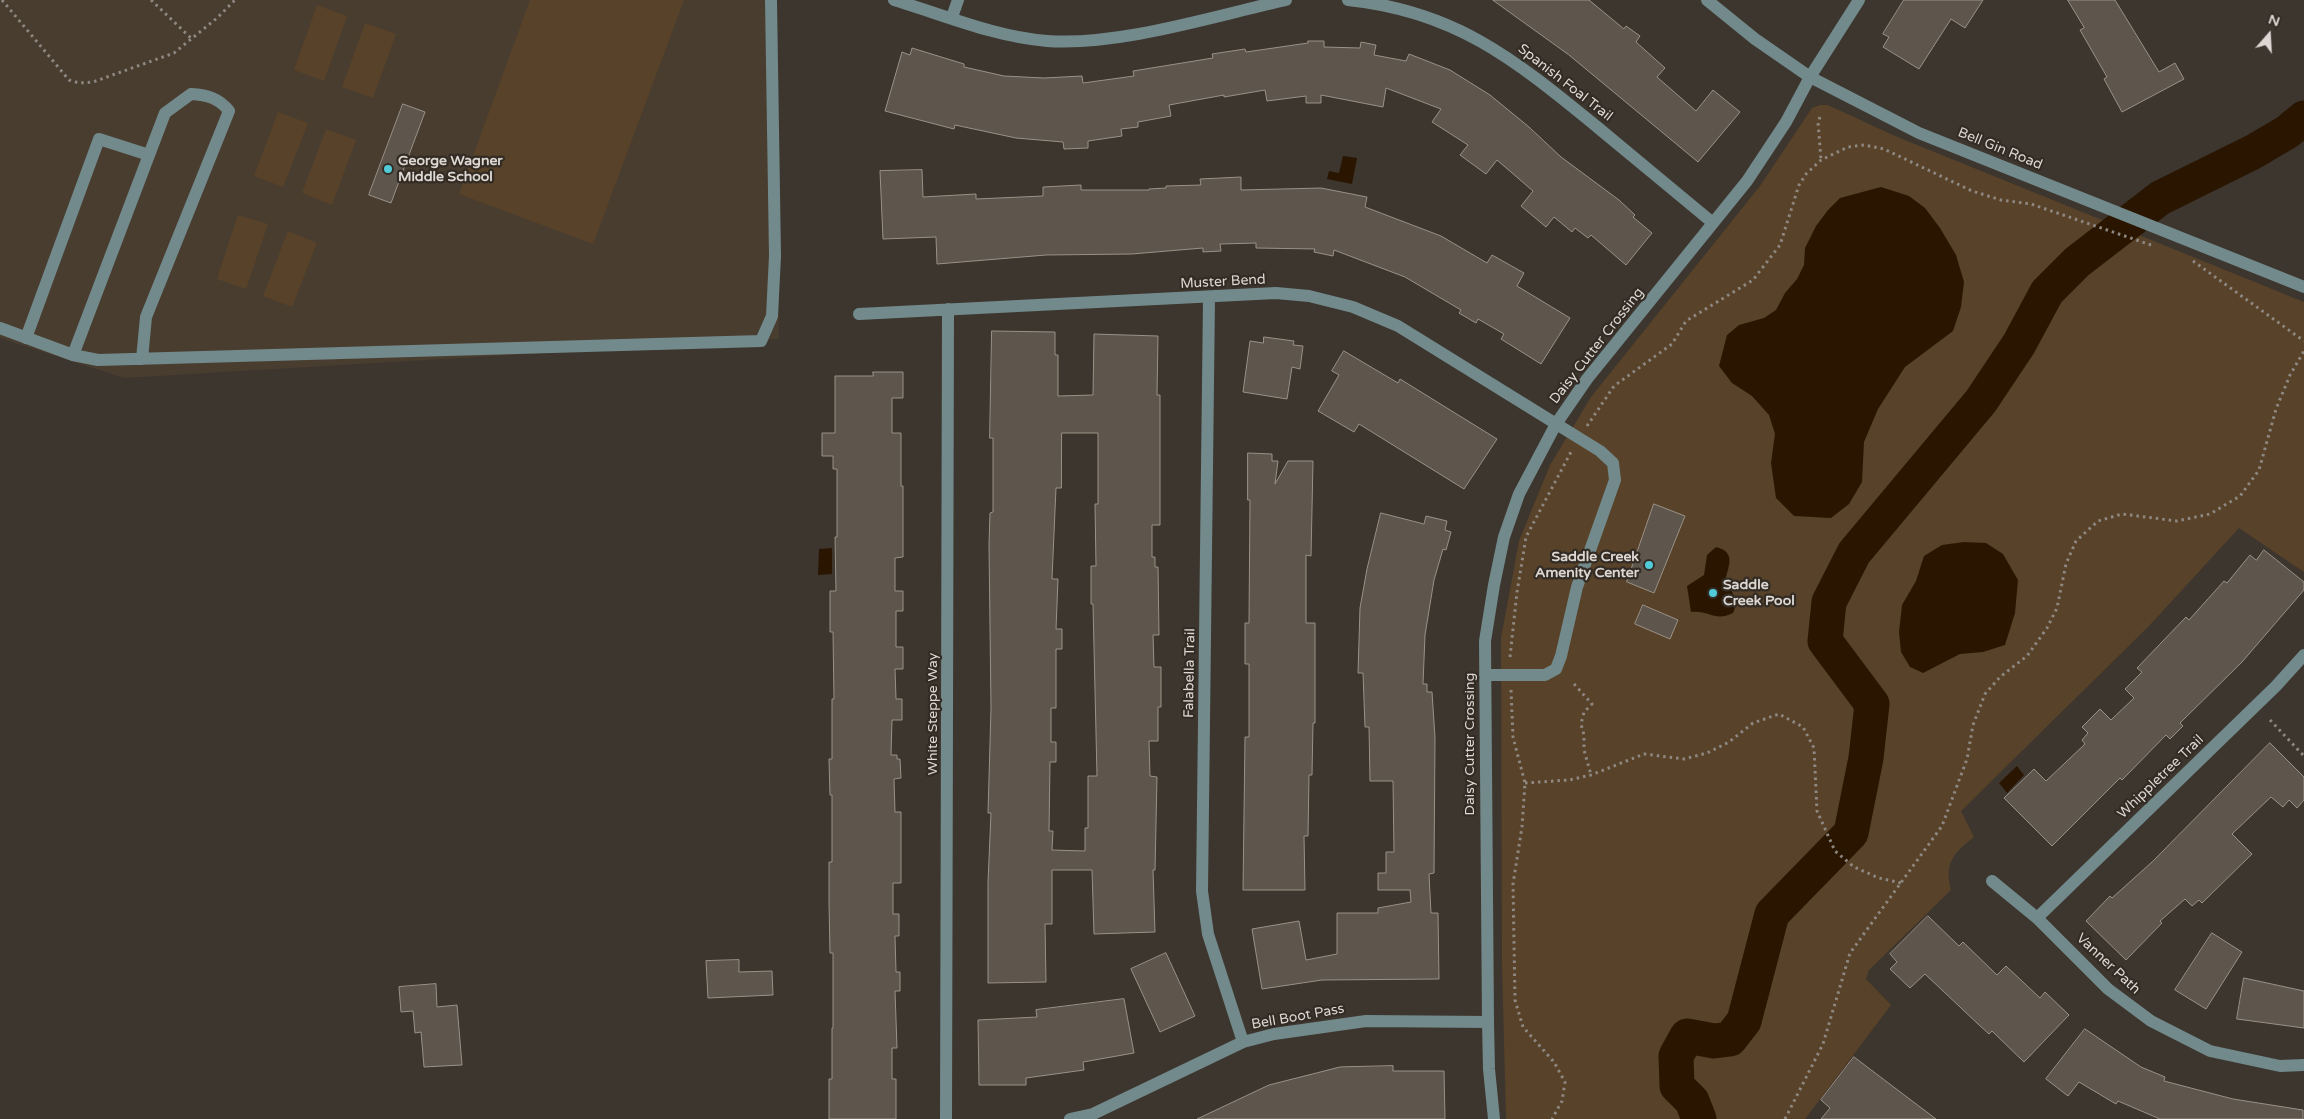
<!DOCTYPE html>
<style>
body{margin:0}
#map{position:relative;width:2304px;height:1119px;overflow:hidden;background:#3d362e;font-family:"Varela Round",sans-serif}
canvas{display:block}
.north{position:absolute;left:2244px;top:10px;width:50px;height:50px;-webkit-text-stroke:4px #332c24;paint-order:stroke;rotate:19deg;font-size:14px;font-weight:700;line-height:20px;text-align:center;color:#dcd7d2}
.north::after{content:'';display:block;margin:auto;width:18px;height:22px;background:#dcd7d2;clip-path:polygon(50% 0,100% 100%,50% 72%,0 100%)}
</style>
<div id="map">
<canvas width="2304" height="1119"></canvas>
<div class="north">N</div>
</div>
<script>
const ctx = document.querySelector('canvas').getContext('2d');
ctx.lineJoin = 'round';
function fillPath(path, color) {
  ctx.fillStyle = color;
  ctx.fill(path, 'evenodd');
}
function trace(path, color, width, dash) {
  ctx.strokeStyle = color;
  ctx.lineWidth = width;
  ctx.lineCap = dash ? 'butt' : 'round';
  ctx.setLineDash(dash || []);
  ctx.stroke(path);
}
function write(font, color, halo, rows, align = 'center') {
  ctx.font = font + ' "Varela Round",sans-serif';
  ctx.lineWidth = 4.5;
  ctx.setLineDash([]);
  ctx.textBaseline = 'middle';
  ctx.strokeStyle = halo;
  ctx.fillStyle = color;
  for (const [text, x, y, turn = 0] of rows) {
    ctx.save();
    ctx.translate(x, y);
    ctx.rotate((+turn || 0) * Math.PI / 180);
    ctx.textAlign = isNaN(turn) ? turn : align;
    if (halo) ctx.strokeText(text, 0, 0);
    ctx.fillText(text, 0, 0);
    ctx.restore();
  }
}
const built = new Path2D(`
 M0 0H775L779 339 124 378 0 338Z`);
const green = new Path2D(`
 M530 0H684L593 244 459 194Z
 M317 5 347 16 324 81 294 70Z
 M365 23 396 34 373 98 342 87Z
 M1820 105H1828L1895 136 2304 302V572L2239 528 2149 626 1961 811 1974 837C1954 853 1944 862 1951 890L1869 970 1866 979 1891 1005 1805 1119H1506L1502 965 1501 638 1519 541 1550 465 1591 397 1760 186 1812 108Z
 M278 112 308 123 283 187 254 176Z
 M326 129 356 140 332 205 302 193Z
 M238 215 268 224 246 289 217 279Z
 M288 231 317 243 292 307 263 296Z`);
const water = new Path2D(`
 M1343 156 1357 158 1352 184 1327 179 1329 171 1339 173Z
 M1881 187 1909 196 1925 208 1940 228 1956 255 1964 282 1961 307 1953 331 1905 367 1878 409 1864 442 1862 482 1849 504 1831 518 1794 516 1776 498 1771 463 1775 434 1769 415 1752 396 1732 383 1719 366 1727 335 1739 325 1764 318 1776 310 1785 293 1797 279 1804 265 1805 248 1816 226 1828 210 1840 198Z
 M1964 542 1986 543 2003 554 2018 580 2015 613 2005 645 1983 652 1960 654 1923 673 1910 667 1901 652 1899 632 1902 605 1916 581 1924 556 1942 545Z
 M1716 547C1736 552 1729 565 1725 581 1732 593 1740 599 1733 613 1715 622 1709 610 1691 612L1687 586 1704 575 1707 555Z
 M832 548V574L818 575 819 549Z
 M2017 766 2024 775 2007 793 1999 783Z`);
const river = new Path2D(`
 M1699 1119 1692 1101 1677 1086 1676 1056 1687 1036 1714 1041 1730 1039 1744 1021 1772 914 1851 833 1866 758 1872 704 1825 641 1829 602 1854 553 1981 401 2019 344 2047 292 2077 262 2160 198 2253 152 2287 132 2304 118`);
const building = new Path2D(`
 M1493 0H1589L1624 29 1626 26 1640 36 1636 42 1665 68 1657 77 1696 111 1713 90 1740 112 1698 162 1569 55Z
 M1904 0H1983L1965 28 1951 19 1919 69 1883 47 1889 37 1883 34Z
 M2068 0H2115L2159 72 2175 63 2184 79 2122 112 2104 79 2107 77 2080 30 2084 28Z
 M1308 41H1324V47L1360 48 1361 42 1376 45 1374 55 1406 61 1409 54 1450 70 1490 95 1529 127 1561 157 1619 200 1635 215 1633 217 1652 233 1626 265 1591 235 1588 238 1575 228 1572 232 1554 217 1546 227 1521 206 1533 191 1497 160 1486 174 1460 155 1468 145 1432 122 1441 109 1386 88 1383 107 1321 95V103H1306V96L1267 101 1265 90 1224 97V95L1169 105 1171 116 1138 122V127L1121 129 1122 136 1088 141V148L1064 149 1063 142 1016 138 955 125 954 129 885 111 902 52 910 55 912 48 964 64V67L1004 76 1044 78 1082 76 1083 83 1134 76 1133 71 1213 58 1212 54 1245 49 1246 52 1308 43Z
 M403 104 425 112 391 203 369 195Z
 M922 170 923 197 976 194V199L1043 196V187L1081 185V190H1149V189L1166 188V186L1201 185 1200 179 1241 177V190L1321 188 1367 197 1365 207 1441 236 1487 263 1492 255 1524 273 1517 286 1570 318 1541 364 1501 339 1504 334 1478 319 1476 323 1459 313 1461 310 1405 277 1334 250 1333 256 1314 252 1315 249 1256 248V243L1220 244 1221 251 1203 252V248L1132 254 1046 255 937 264 936 237 883 239 880 171Z
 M992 331 1055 332V355H1058V396L1093 395 1094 334 1158 336 1157 395H1160V525H1152V557H1155V567H1158L1159 635H1153L1154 667H1161V707H1158V741H1149L1150 776 1157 777 1155 870H1153L1155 932 1094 934 1092 870H1052V924H1045L1046 982 988 983V882L991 813H988L991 708 989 544 990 513 993 512V438H990ZM1062 433H1098V504H1095L1096 566H1091V604H1093L1097 776H1088V828H1085V851L1052 850 1053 831H1049L1050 762H1056V742H1051V708H1056V649H1062V629H1056L1058 579H1052L1056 488H1061Z
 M1264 337 1294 341 1293 345 1303 346 1300 369 1292 367 1287 399 1243 392 1250 341 1263 343Z
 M1344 351 1398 383 1400 379 1497 439 1464 489 1359 424 1354 432 1318 411 1339 375 1332 371Z
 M873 372H903V398H892V433H901V486H903V557L895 558V591H903V611H896V647H903V669H895L896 699H902V720H892L891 755H897V759H900L901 778 894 779 895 812H901V883H893V914H899V936H895L896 972H900V991H895L897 1048H892V1079H896V1119H829V1079H832V1028H833V953H830L829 903V862H832V795H830L829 759H832V699H834L833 632H830V591H836L835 537H837V469H833V456H822V433H835V376H873Z
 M1248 453 1272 454V461H1278L1275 484 1288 461H1313L1311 556 1306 555V623H1315V723H1313L1312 775H1309L1308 836H1304L1305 890H1243L1245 737H1249V664H1245V623H1249L1250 500H1248Z
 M1654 504 1685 516 1654 593 1627 582Z
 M1381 513 1424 524 1426 516 1447 521 1445 530 1451 532 1446 550 1443 549 1434 580 1425 635 1423 684H1427V692H1432L1435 738 1434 873 1429 874 1431 913H1438L1439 979 1322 980 1262 989 1252 929 1299 921 1306 960 1337 954V913H1378V908L1411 902 1410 890H1378V873H1386V852H1394L1393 781H1370L1369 727H1365L1363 673H1358L1360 608 1367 569Z
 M2264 550 2304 582V590L2242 662 2180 723 2183 726 2170 739 2166 735 2122 780 2120 778 2052 846 2004 798 2034 769 2046 781 2085 744 2082 740 2088 733 2082 727 2100 709 2111 720 2134 698 2125 689 2142 672 2137 668 2186 617 2189 620 2224 581 2227 583 2250 555 2256 560Z
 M1643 605 1678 620 1670 639 1635 624Z
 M2270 743 2304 777V800L2297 808 2289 800 2283 807 2271 797 2232 834 2252 854 2202 903 2199 900 2192 906 2185 899 2160 921 2162 923 2126 960 2086 921 2110 896 2112 898 2152 862Z
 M1928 916 1959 946 1963 942 1997 975 2006 966 2040 998 2045 992 2069 1015 2024 1062 1992 1031 1989 1034 1978 1024 1925 974 1910 988 1890 969 1897 962 1890 954Z
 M2212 933 2242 952 2206 1009 2175 990Z
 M1166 953 1195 1016 1160 1032 1131 969Z
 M739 960V972L772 971 773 995 708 998 706 961Z
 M2244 978 2304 991V1028L2237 1019Z
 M436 984 437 1007 457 1005 462 1065 424 1067 421 1032 415 1033 413 1011 401 1012 399 987Z
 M1124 999 1134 1053 1083 1062 1084 1070 1026 1078V1085H979L978 1020 1037 1017 1036 1010Z
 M2085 1029 2141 1067 2165 1077 2164 1081 2233 1099 2303 1110V1119H2160L2118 1101 2116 1104 2079 1082 2068 1096 2046 1079Z
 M1854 1057 1936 1119H1821L1830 1108 1821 1100Z
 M1393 1066V1071H1444L1445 1119H1197L1269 1085 1340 1067Z`);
const path = new Path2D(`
 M2 0 69 80 79 83 93 82 174 53 217 18 235 0
 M151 0 192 39
 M1820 117 1818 122 1821 160
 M2193 261 2304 341
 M1587 426 1614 386 1672 344 1686 321 1753 280 1780 245 1799 185 1806 174 1821 160 1848 147 1864 145 1884 149 1972 191 2001 200 2031 204 2154 246
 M1510 657 1517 592 1526 537 1572 450
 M1574 684 1592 704 1584 712 1581 724 1584 735V750L1591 775
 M1511 690 1513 737 1525 783 1522 827 1513 884 1515 1000 1523 1027 1554 1062 1565 1082 1562 1101 1552 1119
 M2270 720 2304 756
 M1525 783 1569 780 1591 775 1644 754 1684 759 1707 753 1729 742 1753 723 1779 714 1803 727 1814 748 1817 811 1835 851 1854 867 1879 878 1901 883
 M1785 1119 1823 1044 1850 953 1942 826 1967 759 1973 725 1985 694 2000 677 2027 656 2047 628 2057 608 2066 564 2076 541 2098 521 2122 514 2177 521 2210 514 2240 496 2259 470 2276 409 2290 375 2304 351`);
const minor = new Path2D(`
 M894 0C944 15 995 37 1047 41 1120 46 1214 16 1286 0
 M1348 0C1456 11 1515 60 1596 126 1635 158 1674 191 1713 223
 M1707 0 1755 39 1810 77 1919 133 2304 287
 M952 17 958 0
 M1209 298 1202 891 1208 934 1243 1042
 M859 314 1276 293 1309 296 1353 307 1398 326 1600 451 1613 463 1615 480 1577 587 1561 656 1556 669 1545 675H1485
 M0 328 73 355 98 360 761 341 772 316 775 256 771 0
 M26 338 99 139 149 155
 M73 355 165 113 191 94C207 95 219 98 229 111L146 317 142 359
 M1992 881 2037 918 2108 989 2151 1021 2210 1051 2280 1066 2304 1065
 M2037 918 2276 686 2304 655
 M946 1119 948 309
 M1070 1119 1093 1114 1243 1042 1274 1034 1366 1021 1488 1022
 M1494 1119 1489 1069 1488 1022 1485 641 1494 585 1504 537 1519 494 1556 424 1587 379 1747 181 1786 122 1810 77 1859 0`);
const markers = [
 [388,169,5,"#52cbd8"],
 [1649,565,5,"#52cbd8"],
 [1713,593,5,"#52cbd8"]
];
const streetNames = [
 ["Spanish Foal Trail",1565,83,38],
 ["Bell Gin Road",2000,149,22],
 ["Muster Bend",1223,282,-3],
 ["Daisy Cutter Crossing",1597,346,-52],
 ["Falabella Trail",1190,673,-89],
 ["White Steppe Way",933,714,-90],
 ["Daisy Cutter Crossing",1470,744,-90],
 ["Whippletree Trail",2161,777,-44],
 ["Vanner Path",2108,964,43],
 ["Bell Boot Pass",1298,1017,-10]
];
const poiNames = [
 ["George Wagner",398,161],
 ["Middle School",398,177],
 ["Saddle Creek",1639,557,"right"],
 ["Amenity Center",1639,573,"right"],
 ["Saddle",1723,585],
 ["Creek Pool",1723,601]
];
fillPath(built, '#493d30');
fillPath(green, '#584229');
fillPath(water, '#2a1600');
trace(river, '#2a1600', 35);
fillPath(building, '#5e564d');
trace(building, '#9a9187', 1);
trace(path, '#8e8882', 3, [2.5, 4]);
trace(minor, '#728a8c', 12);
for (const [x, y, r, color] of markers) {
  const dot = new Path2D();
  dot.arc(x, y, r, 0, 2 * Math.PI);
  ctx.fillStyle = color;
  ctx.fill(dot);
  trace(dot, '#332c24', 2);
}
write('14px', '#dcd7d2', '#332c24', streetNames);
write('bold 14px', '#dcd7d2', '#332c24', poiNames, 'left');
</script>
